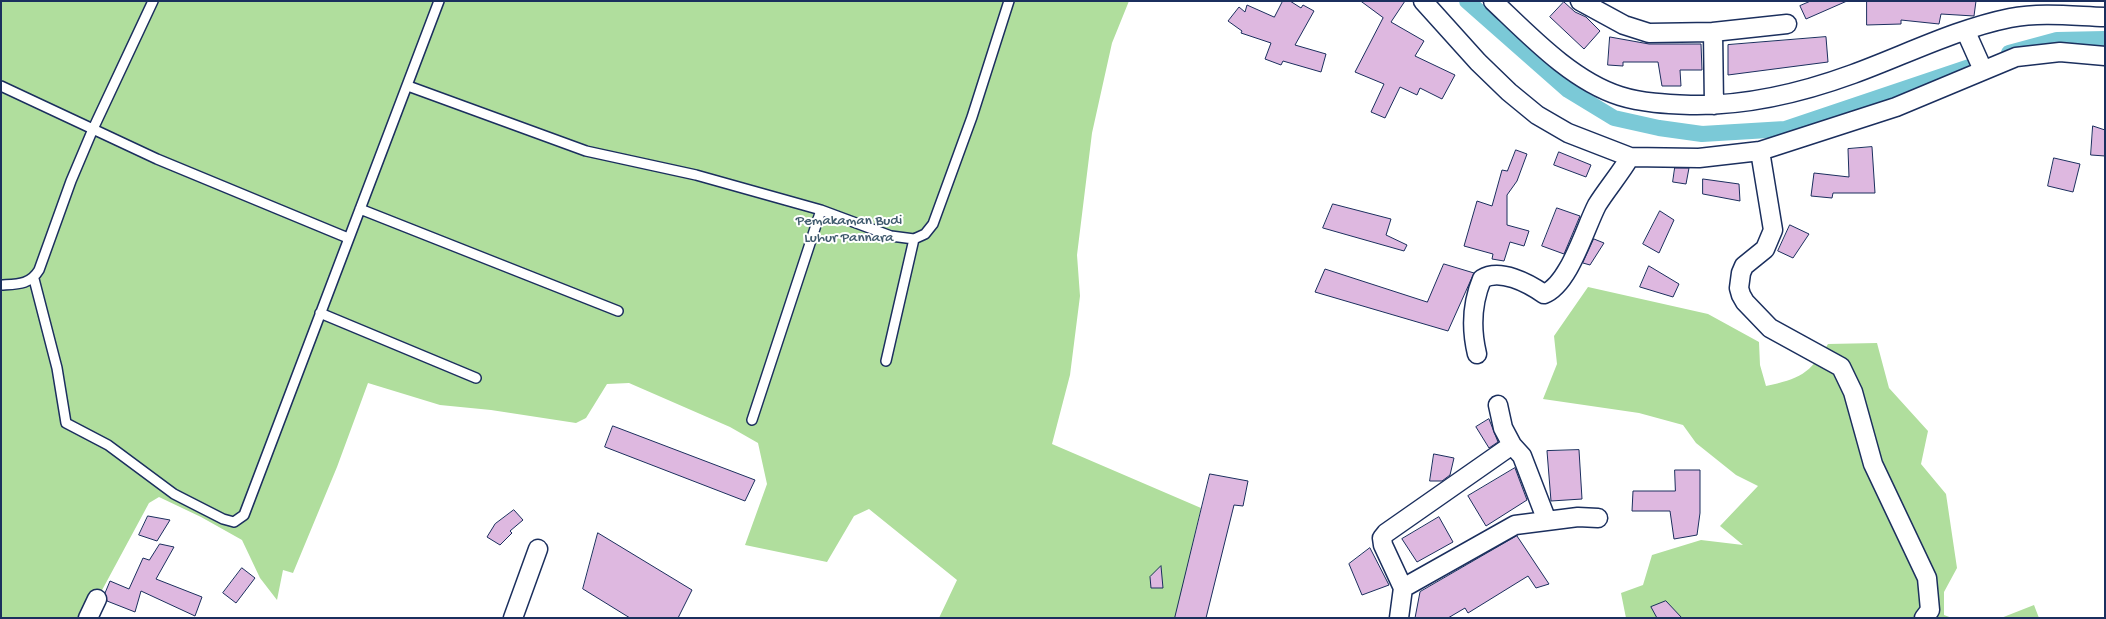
<!DOCTYPE html>
<style>
body{margin:0}
#map{position:relative;width:2106px;height:619px;overflow:hidden;background:#fff;font-family:"Gochi Hand",sans-serif}
canvas{display:block}
.frame{position:absolute;inset:0;border:2px solid #1b2f5e;pointer-events:none}
</style>
<div id="map">
<canvas width="2106" height="619"></canvas>
<div class="frame"></div>
</div>
<script>
const ctx = document.querySelector('canvas').getContext('2d');
ctx.lineJoin = 'round';
function fillPath(path, color) {
  ctx.fillStyle = color;
  ctx.fill(path, 'evenodd');
}
function trace(path, color, width, dash) {
  ctx.strokeStyle = color;
  ctx.lineWidth = width;
  ctx.lineCap = dash ? 'butt' : 'round';
  ctx.setLineDash(dash || []);
  ctx.stroke(path);
}
function write(font, color, halo, rows, align = 'center') {
  ctx.font = font + ' "Gochi Hand",sans-serif';
  ctx.lineWidth = 4;
  ctx.setLineDash([]);
  ctx.textBaseline = 'middle';
  ctx.strokeStyle = halo;
  ctx.fillStyle = color;
  for (const [text, x, y, turn = 0] of rows) {
    ctx.save();
    ctx.translate(x, y);
    ctx.rotate((+turn || 0) * Math.PI / 180);
    ctx.textAlign = isNaN(turn) ? turn : align;
    if (halo) ctx.strokeText(text, 0, 0);
    ctx.fillText(text, 0, 0);
    ctx.restore();
  }
}
const green = new Path2D(`
 M1 1H1129L1112 43 1092 133 1077 255 1080 296 1070 375 1052 444 1201 508 1176 618H939L957 580 869 509 854 516 827 562 745 545 767 484 758 443 730 427 629 383 607 384 586 418 576 423 491 410 440 405 368 383 337 467 293 573 283 570 277 600 260 578 242 540 201 517 159 497 149 503 87 618H1Z
 M1588 287 1708 314 1759 342 1760 365 1766 386C1799 379 1810 374 1828 344L1877 343 1889 388 1928 431 1921 464 1946 494 1957 568 1944 592V615L1952 618H1626L1621 593 1643 585 1652 555 1701 540 1743 545 1720 526 1758 486 1736 475 1696 443 1683 425 1639 413 1543 399 1557 364 1554 336Z
 M2034 605 2039 618H2001Z`);
const canal = new Path2D(`
 M1467 1 1568 90 1614 118 1659 128 1702 134 1785 129 1981 63
 M2009 53 2057 40 2105 39`);
const building = new Path2D(`
 M1283 1H1290L1301 8 1303 5 1314 11 1295 45 1326 54 1321 72 1283 61 1281 65 1265 59 1271 43 1241 33 1242 31 1228 21 1239 7 1245 12 1247 5 1274 17Z
 M1361 1H1405L1391 22 1424 41 1415 56 1455 75 1442 99 1420 88 1417 95 1400 87 1385 118 1371 112 1384 84 1355 72 1383 18Z
 M1811 1H1847L1806 19 1800 6Z
 M1867 1H1976L1974 16 1941 14 1939 24 1901 20V24L1867 25Z
 M1564 2 1575 12 1586 17 1600 31 1584 49 1550 17Z
 M1610 37 1649 44H1701L1702 70H1680L1681 86H1662L1658 62H1623V66L1608 65Z
 M1826 37 1828 62 1728 75V45Z
 M2093 126 2105 130V156L2091 155Z
 M1872 147 1875 193H1833L1832 198 1811 196 1814 173 1849 177 1848 149Z
 M1516 150 1527 154 1517 181 1507 195V225L1529 231 1524 246 1510 242 1504 261 1492 259 1493 254 1464 246 1477 201 1492 206 1502 170 1507 171Z
 M1559 152 1591 165 1586 177 1554 165Z
 M2054 158 2080 164 2073 192 2048 186Z
 M1675 168H1689L1686 184 1673 182Z
 M1703 179 1739 184 1740 201 1703 194Z
 M1333 204 1391 219 1386 235 1407 245 1404 251 1323 228Z
 M1557 208 1580 216 1564 254 1542 246Z
 M1660 211 1674 220 1659 253 1643 244Z
 M1790 225 1809 234 1793 258 1778 251Z
 M1594 239 1604 243 1590 265 1583 263Z
 M1444 264 1474 273 1448 331 1315 292 1325 269 1427 302Z
 M1649 266 1679 284 1673 297 1640 287Z
 M1489 419 1498 442 1489 448 1476 427Z
 M613 426 755 480 745 501 605 447Z
 M1579 450 1582 499 1551 501 1547 451Z
 M1434 454 1454 458 1450 475 1442 481H1430Z
 M1515 468 1527 500 1486 526 1468 496Z
 M1675 470H1700V513L1697 535 1674 539 1670 511H1632L1633 491H1675Z
 M1210 474 1248 481 1243 506 1234 505 1206 618H1175Z
 M514 510 523 520 510 531 512 533 500 545 487 537 495 524Z
 M148 516 170 520 157 541 139 535Z
 M1439 517 1453 542 1417 562 1402 539Z
 M598 533 692 590 678 618H630L583 589Z
 M1517 536 1549 584 1536 588 1528 576 1468 613 1465 608 1448 618H1415L1420 592Z
 M160 544 174 547 156 579 202 597 195 616 141 591 135 612 107 601 105 593 110 581 129 589 143 558 149 560Z
 M1370 548 1389 585 1362 595 1349 564Z
 M1161 566 1163 588H1151L1150 577Z
 M242 568 255 578 236 603 223 593Z
 M1666 601 1682 618H1657L1651 607Z`);
const service = new Path2D(`
 M1 86 157 159 348 238
 M408 86 586 151 696 175 821 210 891 236 914 239 925 234 933 224 972 117 1009 1
 M360 209 618 311
 M34 279 57 368 66 423 108 445 174 494 223 519 234 522 244 515 439 1
 M1 285C17 284 30 285 39 270L71 181 93 129 153 1
 M320 313 476 378
 M886 361 914 239
 M752 420 821 210`);
const minor = new Path2D(`
 M1423 1 1478 62 1509 92 1537 115 1568 133 1630 157 1699 158 1760 151 1896 107 2016 57 2060 52 2105 56
 M1493 1C1529 35 1572 81 1620 96 1642 103 1667 104 1691 105 1747 106 1801 93 1853 74 1905 55 1956 29 2010 18 2042 12 2073 16 2105 17
 M1580 1 1624 25 1649 33 1713 32 1714 105
 M1713 32 1787 24
 M1966 32 1983 70
 M1760 151 1773 230 1765 249 1744 266 1741 273 1739 288 1741 295 1745 302 1770 328 1841 367 1853 392 1873 464 1927 578 1930 610 1924 618
 M1477 354C1471 329 1472 303 1482 279 1500 268 1528 283 1544 294 1569 285 1585 228 1597 205 1607 189 1620 174 1630 157
 M1498 405 1503 428 1512 445 1522 456 1547 521
 M1403 588 1515 525 1578 517 1598 518
 M88 618 97 599
 M513 618 538 549
 M1399 618 1403 588 1383 545 1382 538 1386 533 1512 445`);
const parkNames = [
 ["Pemakaman Budi",849,222],
 ["Luhur Pannara",849,239]
];
fillPath(green, '#b0de9d');
trace(canal, '#7bc9d7', 16);
fillPath(building, '#deb8e0');
trace(building, '#1b2f5e', 1);
trace(service, '#1b2f5e', 12);
trace(minor, '#1b2f5e', 21);
trace(service, '#fff', 9);
trace(minor, '#fff', 18);
write('15px', '#405b6e', '#fff', parkNames);
</script>
